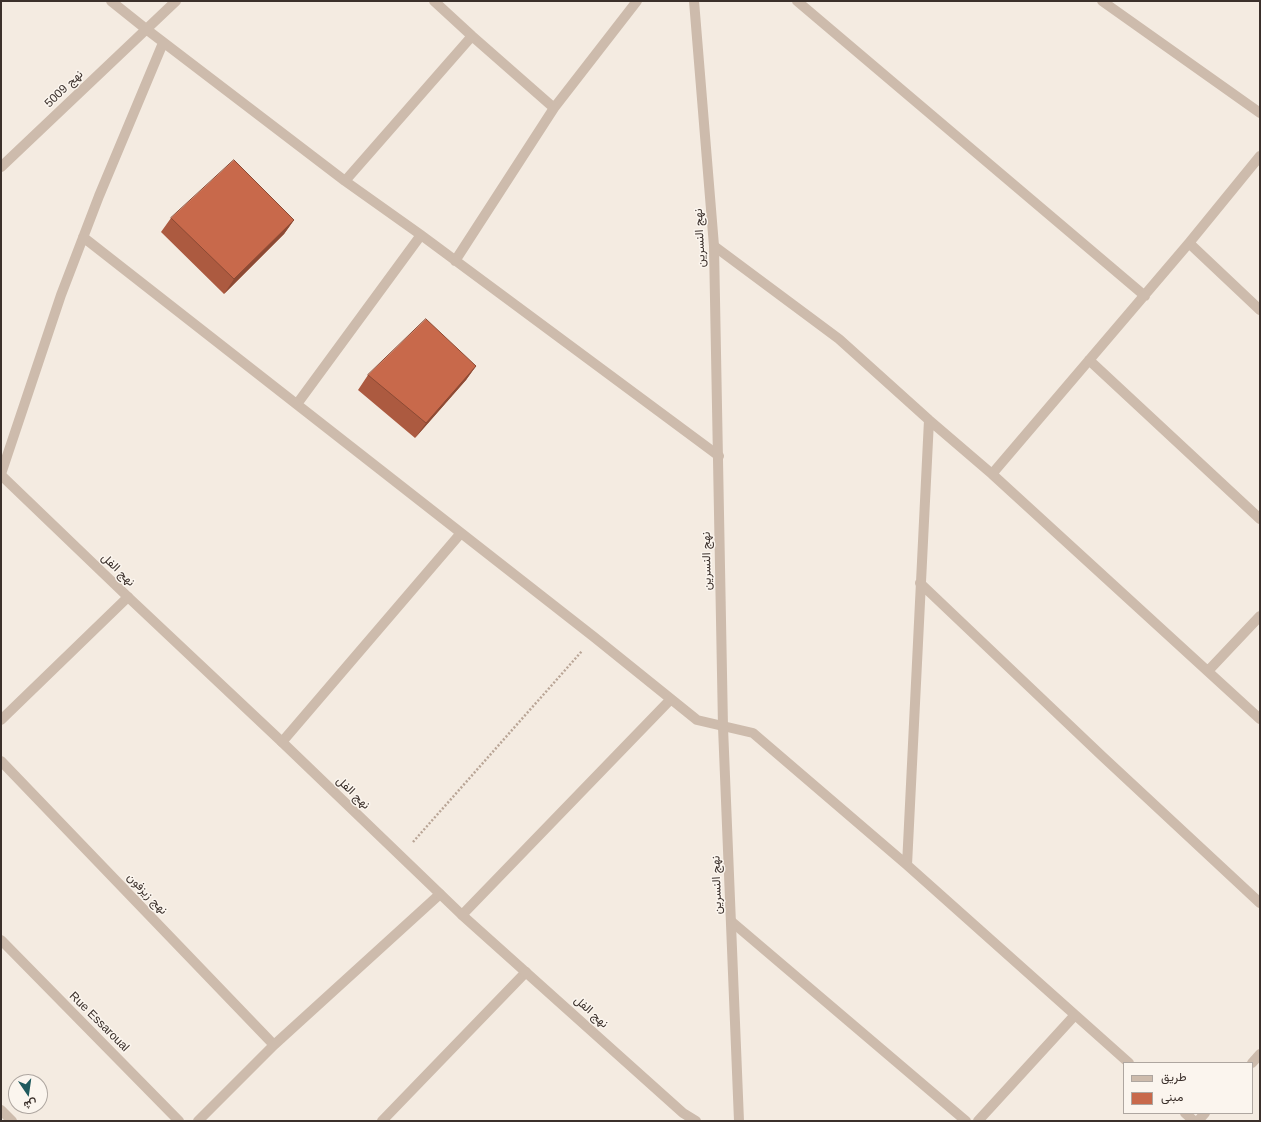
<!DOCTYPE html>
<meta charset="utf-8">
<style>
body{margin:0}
#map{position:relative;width:1261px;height:1122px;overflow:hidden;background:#f4ebe1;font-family:Arial,Vazirmatn,sans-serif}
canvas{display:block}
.frame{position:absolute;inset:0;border:2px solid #3b302b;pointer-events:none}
.legend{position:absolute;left:1123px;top:1062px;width:130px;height:52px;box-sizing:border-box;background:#fbf5ee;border:1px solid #aea6a0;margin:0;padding:5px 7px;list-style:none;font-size:12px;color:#3b302b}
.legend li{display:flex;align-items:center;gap:8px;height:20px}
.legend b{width:20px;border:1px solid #aea6a0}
.north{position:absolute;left:8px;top:1074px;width:40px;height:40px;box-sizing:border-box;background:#fbf5ee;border:1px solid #aea6a0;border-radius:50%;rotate:167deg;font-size:11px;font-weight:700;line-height:16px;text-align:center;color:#3b302b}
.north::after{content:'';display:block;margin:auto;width:14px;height:18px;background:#1f5a5e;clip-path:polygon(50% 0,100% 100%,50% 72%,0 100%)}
</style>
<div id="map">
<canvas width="1261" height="1122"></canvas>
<div class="frame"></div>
<ul class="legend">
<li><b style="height:5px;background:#cdbbac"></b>طريق</li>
<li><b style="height:11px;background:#c8694b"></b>مبنى</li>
</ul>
<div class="north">ش</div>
</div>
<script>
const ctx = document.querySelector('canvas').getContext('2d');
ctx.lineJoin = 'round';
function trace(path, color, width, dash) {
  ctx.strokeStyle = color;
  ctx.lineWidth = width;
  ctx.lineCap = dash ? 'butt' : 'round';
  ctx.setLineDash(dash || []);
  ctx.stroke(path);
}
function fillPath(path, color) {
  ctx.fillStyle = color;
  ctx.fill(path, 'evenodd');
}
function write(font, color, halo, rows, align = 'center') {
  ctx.font = font + ' Arial,Vazirmatn,sans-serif';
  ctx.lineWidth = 3;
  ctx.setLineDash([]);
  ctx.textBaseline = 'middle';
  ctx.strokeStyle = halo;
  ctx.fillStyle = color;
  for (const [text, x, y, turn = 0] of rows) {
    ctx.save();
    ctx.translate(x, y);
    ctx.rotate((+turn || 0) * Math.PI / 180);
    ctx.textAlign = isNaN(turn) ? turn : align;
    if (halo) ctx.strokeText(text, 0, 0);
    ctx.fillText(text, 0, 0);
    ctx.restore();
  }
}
const path = new Path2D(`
 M413 842 582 651`);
const minor = new Path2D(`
 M111 1 146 29 345 181 421 235 719 456
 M434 1 472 36 554 108
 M797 1 1145 296
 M1102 1 1260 113
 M1 167 176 1
 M345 181 472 36
 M83 237 594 637 697 720 753 733 907 865 1129 1063
 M1189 243 1260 310
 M714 246 839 339 929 420 992 474 1260 719
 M455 261 554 108 637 1
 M1089 360 1260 519
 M297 404 421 235
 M1 474 61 295 99 196 163 43
 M992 474 1189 243 1260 156
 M920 583 1102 756 1260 903
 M1208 671 1260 616
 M1 720 128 597
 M282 742 461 533
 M1 761 274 1045
 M907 865 929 420
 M462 915 671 699
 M732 922 966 1121
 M1 940 179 1121
 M1252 1063 1260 1054
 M1 1110 12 1121
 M1185 1113 1194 1121
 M198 1121 274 1045 440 894
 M382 1121 526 972
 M978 1121 1075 1015
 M1198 1121 1205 1113`);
const tertiary = new Path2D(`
 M694 1 714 246 723 727 739 1121
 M1 475 128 597 282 742 462 915 683 1113 696 1121`);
const wall = new Path2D(`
 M171 218 294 220 284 234 224 294 161 232Z
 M476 366 466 380 415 438 358 390 368 375Z`);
const shadedWall = new Path2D(`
 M294 220 284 234 224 294 234 279Z
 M476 366 466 380 415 438 426 423Z`);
const building = new Path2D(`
 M234 160 294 220 234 279 171 218Z
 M426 319 476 366 426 423 368 375Z`);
const streetNames = [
 ["نهج 5009",64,89,-44],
 ["نهج النسرين",700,238,-93],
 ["نهج النسرين",707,561,-91],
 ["نهج الفل",118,570,44],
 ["نهج الفل",353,793,44],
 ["نهج النسرين",717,885,-92],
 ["نهج زيزفون",147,894,46],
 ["نهج الفل",591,1012,42],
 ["Rue Essaroual",99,1022,45]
];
trace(path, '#b9a596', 2.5, [2, 2]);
trace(minor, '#cdbbac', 10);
trace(tertiary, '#cdbbac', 10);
fillPath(wall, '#ac5a40');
fillPath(shadedWall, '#8c4a34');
fillPath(building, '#c8694b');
trace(building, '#8c4a34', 1);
write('12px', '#3b302b', '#fbf5ee', streetNames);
</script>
